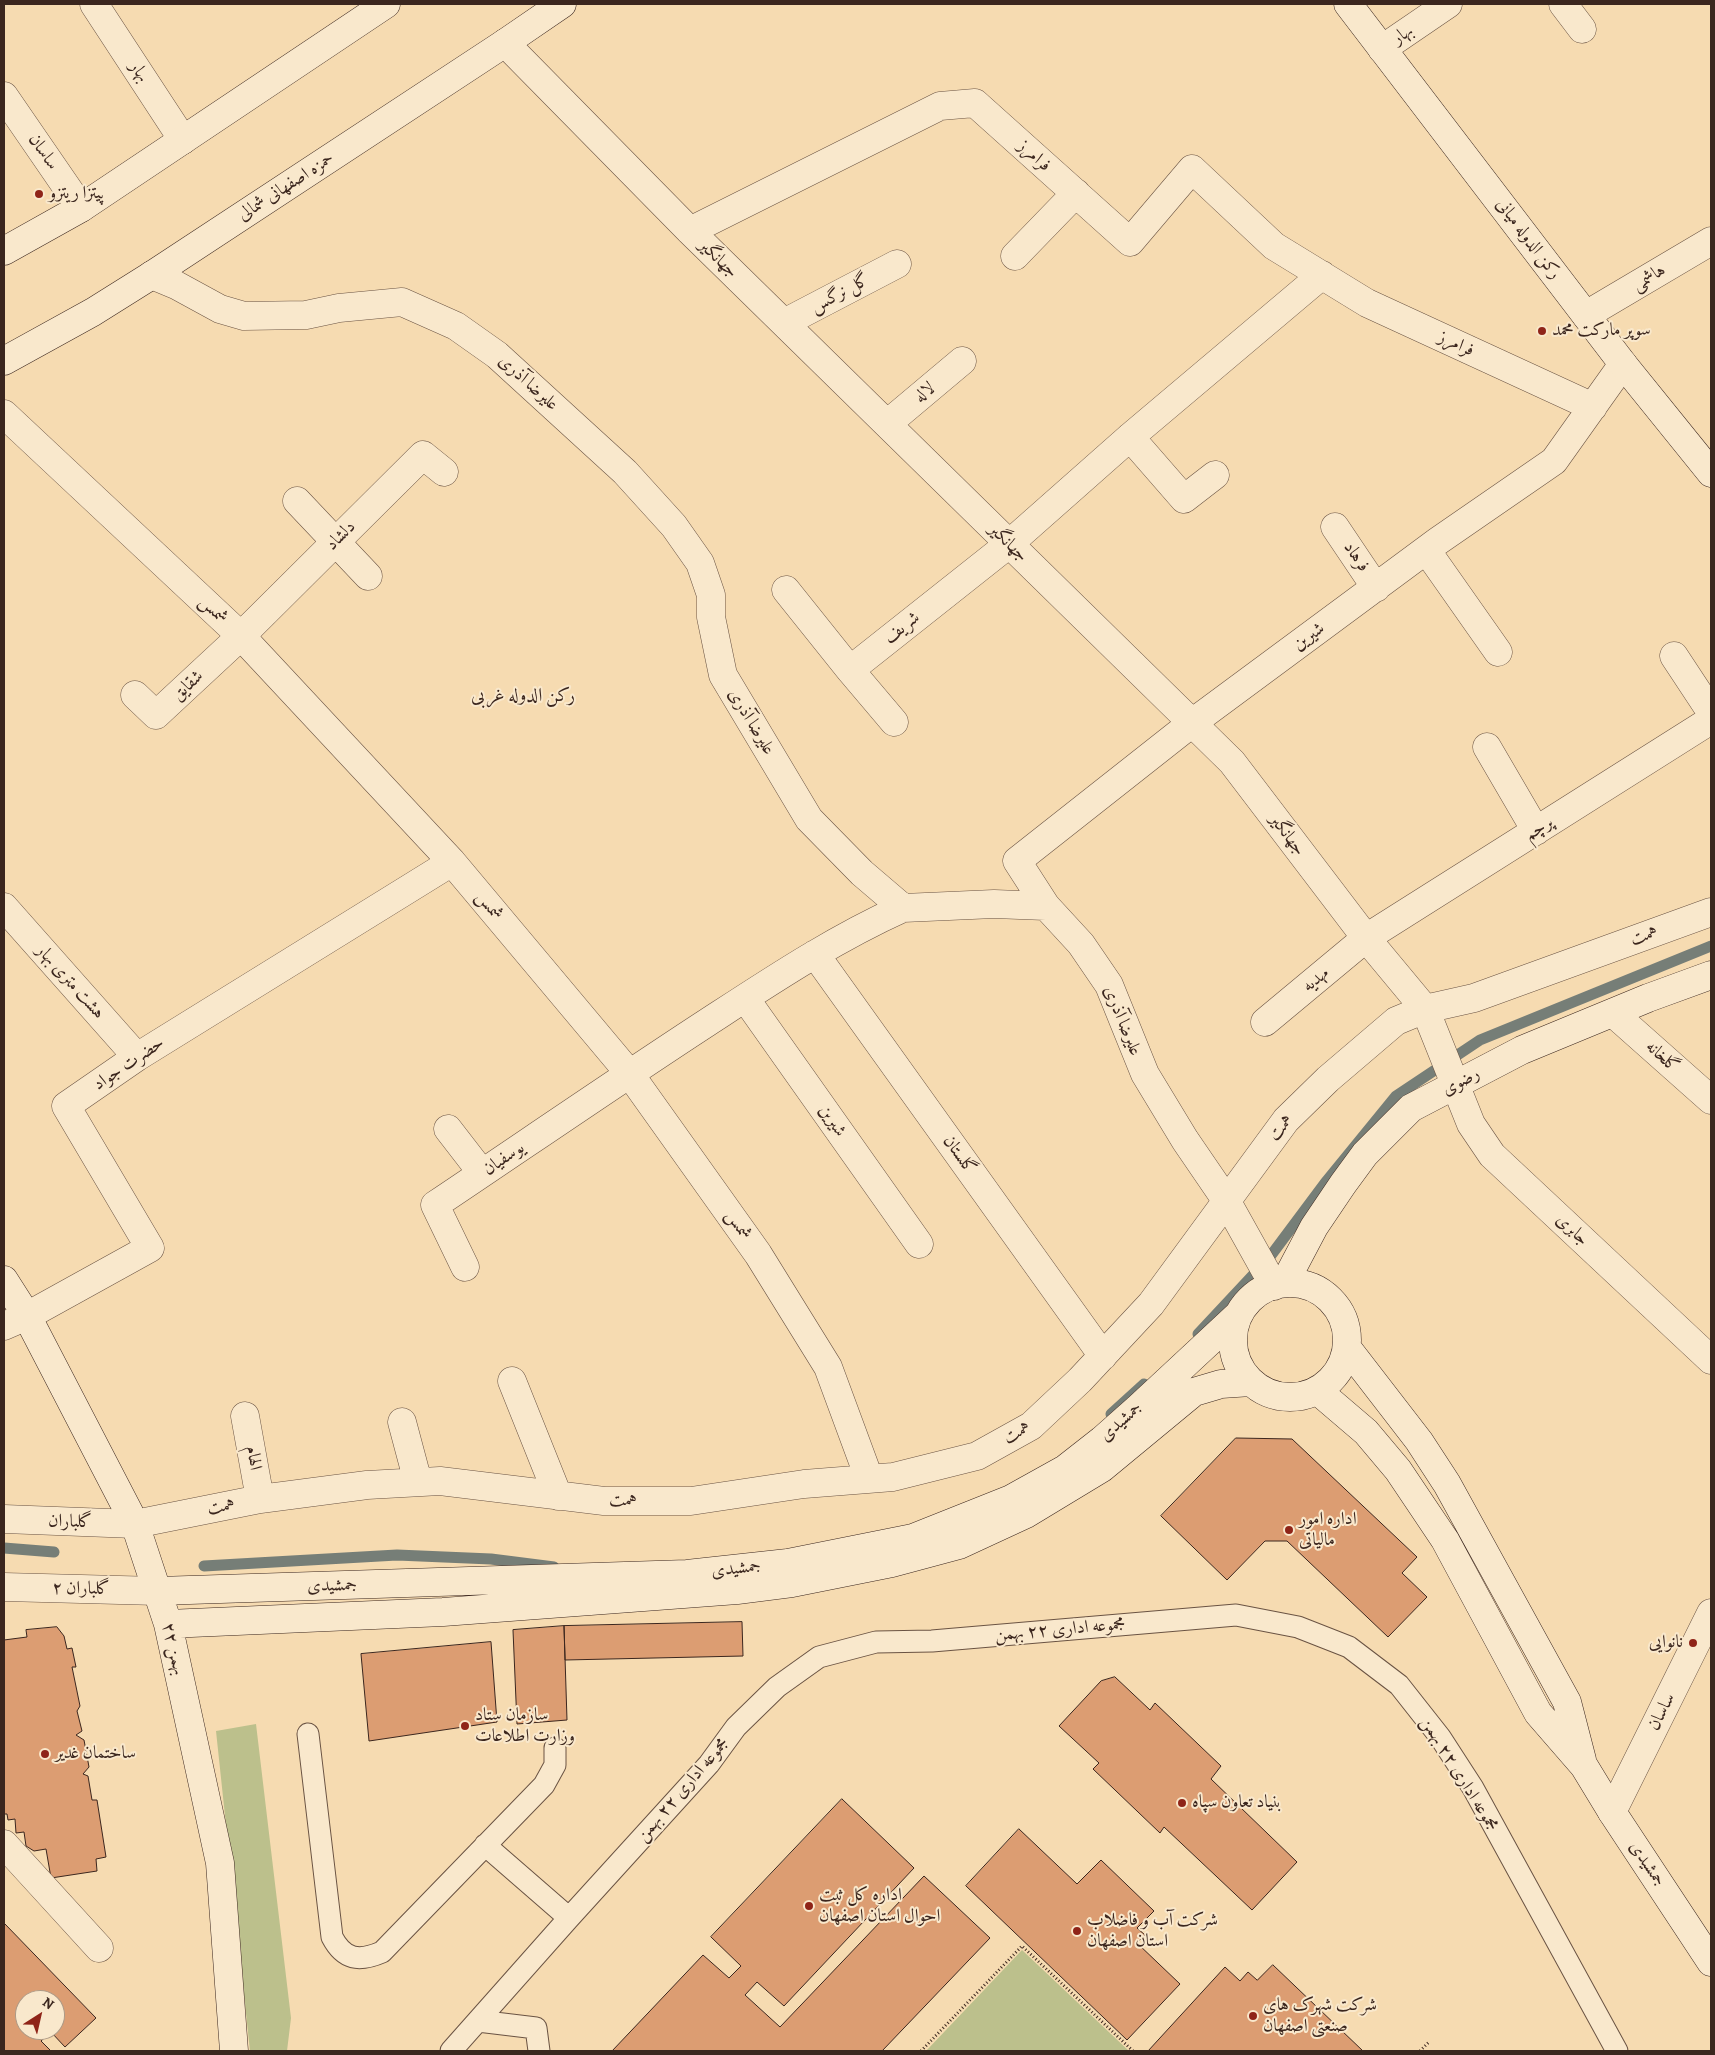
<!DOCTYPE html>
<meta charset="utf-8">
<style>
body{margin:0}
#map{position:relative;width:1715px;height:2055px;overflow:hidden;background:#f6dbb1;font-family:Alegreya,serif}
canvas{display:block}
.frame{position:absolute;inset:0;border:5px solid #3b261e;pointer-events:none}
.north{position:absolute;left:15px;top:1990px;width:50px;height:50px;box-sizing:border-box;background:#f9e8cc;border:1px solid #ad9a86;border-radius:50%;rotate:35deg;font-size:14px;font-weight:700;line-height:20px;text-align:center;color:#3b261e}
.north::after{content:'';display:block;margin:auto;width:18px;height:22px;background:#8f2418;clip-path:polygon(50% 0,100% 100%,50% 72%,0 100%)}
</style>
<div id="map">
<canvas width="1715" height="2055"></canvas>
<div class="frame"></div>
<div class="north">N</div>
</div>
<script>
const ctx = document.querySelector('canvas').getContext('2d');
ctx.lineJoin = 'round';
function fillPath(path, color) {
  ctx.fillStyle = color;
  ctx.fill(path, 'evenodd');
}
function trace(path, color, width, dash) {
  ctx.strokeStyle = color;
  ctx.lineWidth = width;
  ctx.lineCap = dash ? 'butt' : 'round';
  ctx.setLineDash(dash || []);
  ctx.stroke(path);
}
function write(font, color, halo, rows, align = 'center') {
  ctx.font = font + ' Alegreya,Amiri,serif';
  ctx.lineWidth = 4;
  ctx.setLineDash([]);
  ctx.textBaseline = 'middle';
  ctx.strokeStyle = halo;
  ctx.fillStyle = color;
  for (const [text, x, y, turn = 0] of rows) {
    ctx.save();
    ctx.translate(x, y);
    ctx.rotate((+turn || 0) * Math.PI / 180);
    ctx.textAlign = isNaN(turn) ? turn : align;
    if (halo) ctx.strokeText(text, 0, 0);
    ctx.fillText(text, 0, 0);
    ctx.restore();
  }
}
const green = new Path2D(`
 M256 1724 291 2018 287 2051H250L216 1731Z
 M1022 1950 1129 2051H926Z`);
const stream = new Path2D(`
 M1198 1334 1269 1258 1325 1183 1396 1096 1480 1040 1711 946
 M1111 1414 1144 1384
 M4 1548 54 1552
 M204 1566 397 1555 491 1559 554 1567`);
const building = new Path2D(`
 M1236 1438 1292 1439 1417 1557 1402 1573 1427 1597 1388 1637 1287 1541H1265L1227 1580 1161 1516Z
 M742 1622 743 1656 565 1660 564 1626Z
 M564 1626 567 1720 517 1724 513 1630Z
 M57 1627 64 1636 67 1649 72 1648 76 1667H72L80 1706 77 1711 82 1731 76 1735 84 1740 89 1767 83 1774 88 1776 92 1800H97L106 1857 96 1859 97 1871 51 1878 46 1849 34 1851 26 1846 24 1832 16 1833 15 1819 8 1820 7 1814H4V1640L27 1637 26 1630Z
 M491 1642 497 1722 369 1741 361 1654Z
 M1115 1677 1150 1710 1155 1703 1221 1766 1211 1779 1297 1862 1252 1910 1164 1827 1160 1833 1093 1769 1099 1763 1059 1726 1101 1681Z
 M842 1799 914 1868 784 2006 757 1982 745 1995 780 2027 924 1876 990 1938 882 2051H612L703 1955 729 1978 741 1966 711 1937Z
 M1019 1829 1077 1884 1101 1860 1154 1911 1137 1928 1145 1935 1137 1943 1180 1984 1127 2040 966 1886Z
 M4 1923 96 2018 65 2047 51 2032 41 2041 51 2051H4ZM25 2000H55V2030H25Z
 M1273 1965 1363 2051H1148L1225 1967 1240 1981 1248 1972 1257 1980Z`);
const path = new Path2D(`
 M921 2051 1022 1946 1133 2051
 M1420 2051 1429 2042`);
const lane = new Path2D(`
 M308 1734 332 1937C344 1960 359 1962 382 1952L544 1785 555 1765V1748
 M485 1845 569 1918
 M478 2021 536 2028 539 2051
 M451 2051 569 1918 709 1764 736 1727 777 1687 819 1657 876 1642 932 1641 1236 1615 1298 1627 1349 1647 1399 1685 1440 1737 1473 1788 1617 2051`);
const street = new Path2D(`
 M94 4 183 140
 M1563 4 1582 29
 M505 43 690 231 1232 762 1366 938 1425 1009 1471 1124 1492 1155 1711 1360
 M1382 49 1448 4
 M4 96 81 208
 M690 231 940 106 975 103 1130 242 1192 169 1274 246 1367 303 1593 407
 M1015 256 1076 193
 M152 275 176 285 220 309 244 316 306 315 339 308 402 302 456 326 497 355 625 472 674 526 700 563 711 595V617L723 675 809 819 862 873 903 908 994 904 1046 906 1081 944 1109 985 1145 1074 1185 1140 1226 1200 1274 1286
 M1586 315 1711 241
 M784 323 897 264
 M4 414 241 636 452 862 629 1073 758 1254 828 1367 869 1478
 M887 424 962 361
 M1130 437 1184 499 1215 475
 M297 501 368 576
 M1335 527 1376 588
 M1427 551 1498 652
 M786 590 850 670
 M1674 656 1711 712
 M135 695 156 715 241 636 423 455 444 472
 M894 722 850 670 1009 544 1130 437 1322 275
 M1487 747 1536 831
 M1046 906 1017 861 1192 723 1438 541 1554 461 1623 364
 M4 907 137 1057
 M815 954 1103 1356
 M745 998 919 1244
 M1613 1013 1711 1100
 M1265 1022 1366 938 1711 720
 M448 1129 482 1173
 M465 1267 435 1205C526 1144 616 1082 708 1022 771 981 834 939 903 908
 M4 1326 27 1316 150 1248 66 1106 137 1057 452 862
 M512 1381 558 1496
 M245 1416 260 1499
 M402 1422 418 1482
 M4 1519 135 1524 260 1499 367 1485 440 1481 604 1501H691L804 1484 893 1477 977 1456 1031 1426 1080 1380 1151 1304 1286 1120 1328 1079 1396 1021 1425 1009 1474 998 1711 912
 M4 1587 158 1591
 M1612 1812 1711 1613
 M4 1844 99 1948`);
const secondary = new Path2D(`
 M1348 4 1623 364 1711 473
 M4 251 81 208 386 4
 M4 361 93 312 152 275 505 43 562 4
 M4 1280 27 1316 135 1524 168 1624 220 1863 234 2051
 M1285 1282 1314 1227 1343 1184 1365 1154 1411 1108 1522 1050 1648 998 1711 975
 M1233 1340a57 57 0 1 1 114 0a57 57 0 1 1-114 0Z
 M1348 1349 1419 1441 1447 1484 1567 1702 1582 1760
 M1318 1391 1366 1432 1398 1470 1445 1540 1538 1713 1584 1766 1612 1812 1711 1962
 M158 1591 687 1574 788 1563 913 1538 1011 1499 1065 1469 1102 1440 1137 1409 1238 1315
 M168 1624 443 1612 737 1590 792 1583 892 1563 959 1545 1026 1514 1102 1468 1194 1392 1221 1384 1251 1382`);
const markers = [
 [39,194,5,"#8f2418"],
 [1542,331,5,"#8f2418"],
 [1289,1530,5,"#8f2418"],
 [1693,1643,5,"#8f2418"],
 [465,1726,5,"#8f2418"],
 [45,1754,5,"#8f2418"],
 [1182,1803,5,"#8f2418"],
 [809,1906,5,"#8f2418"],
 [1077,1931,5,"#8f2418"],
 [1253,2016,5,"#8f2418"]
];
const streetNames = [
 ["بهار",1403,35,-34],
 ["بهار",139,72,57],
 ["ساسان",43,152,55],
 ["فرامرز",1034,156,42],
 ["حمزه اصفهانی شمالی",286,187,-33],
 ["رکن الدوله میانی",1528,239,53],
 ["جهانگیر",718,259,44],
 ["هاشمی",1649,278,-31],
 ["گل نرگس",840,294,-28],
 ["فرامرز",1456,344,25],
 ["علیرضا آذری",528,383,42],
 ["لاله",925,393,-40],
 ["دلشاد",341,536,-45],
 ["جهانگیر",1008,543,44],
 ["فرهاد",1356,557,56],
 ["شمس",213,610,43],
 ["شریف",902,628,-38],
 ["شیرین",1309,637,-36],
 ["شقایق",188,686,-43],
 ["علیرضا آذری",751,722,59],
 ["پرچم",1539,829,-32],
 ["جهانگیر",1287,835,53],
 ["شمس",489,906,50],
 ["همت",1644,936,-20],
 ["مهدیه",1316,980,-39],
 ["هشت متری بهار",70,982,48],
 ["علیرضا آذری",1122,1021,68],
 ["گلخانه",1662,1057,42],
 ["حضرت جواد",129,1064,-34],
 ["رضوی",1461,1082,-28],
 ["شیرین",832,1121,55],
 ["همت",1281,1128,-51],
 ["گلستان",959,1155,54],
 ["یوسفیان",504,1159,-34],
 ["شمس",738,1225,55],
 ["جابری",1572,1230,43],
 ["جمشیدی",1121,1422,-42],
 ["همت",1017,1433,-31],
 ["الهام",253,1458,80],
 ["همت",623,1501],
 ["همت",221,1507,-11],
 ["گلباران",70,1522,2],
 ["جمشیدی",736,1569,-7],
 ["جمشیدی",332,1586,-2],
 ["گلباران ۲",81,1589,1],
 ["مجموعه اداری ۲۲ بهمن",1060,1630,-5],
 ["۲۲ بهمن",173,1649,77],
 ["ساسان",1662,1712,-63],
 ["مجموعه اداری ۲۲ بهمن",1459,1774,58],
 ["مجموعه اداری ۲۲ بهمن",683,1790,-49],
 ["جمشیدی",1647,1864,56]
];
const poiNames = [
 ["پیتزا ریتزو",49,194],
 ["سوپر مارکت محمد",1552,331],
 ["اداره امور",1299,1520],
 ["مالیاتی",1299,1541],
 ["نانوایی",1683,1643,"right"],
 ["سازمان ستاد",475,1716],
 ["وزارت اطلاعات",475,1737],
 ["ساختمان غدیر",55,1754],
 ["بنیاد تعاون سپاه",1192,1803],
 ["اداره کل ثبت",819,1896],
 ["احوال استان اصفهان",819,1917],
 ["شرکت آب و فاضلاب",1087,1921],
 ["استان اصفهان",1087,1942],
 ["شرکت شهرک های",1263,2006],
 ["صنعتی اصفهان",1263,2027]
];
const neighbourhoodNames = [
 ["رکن الدوله غربی",523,696]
];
fillPath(green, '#bcc08c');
trace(stream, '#767e77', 11);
fillPath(building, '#dc9d72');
trace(building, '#3b261e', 1);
trace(lane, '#6a5343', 23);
trace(street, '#6a5343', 29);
trace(secondary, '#3b261e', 29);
trace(path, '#3b261e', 3, [1, 2.5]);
trace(lane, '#f9e8cc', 21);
trace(street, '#f9e8cc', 28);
trace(secondary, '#f9e8cc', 28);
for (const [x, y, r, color] of markers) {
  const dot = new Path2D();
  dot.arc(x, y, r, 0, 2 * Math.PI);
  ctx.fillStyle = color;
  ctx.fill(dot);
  trace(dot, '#f9e8cc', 2);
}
write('18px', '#3b261e', '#f9e8cc', streetNames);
write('18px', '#3b261e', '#f9e8cc', poiNames, 'left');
write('19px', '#3b261e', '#f9e8cc', neighbourhoodNames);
</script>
